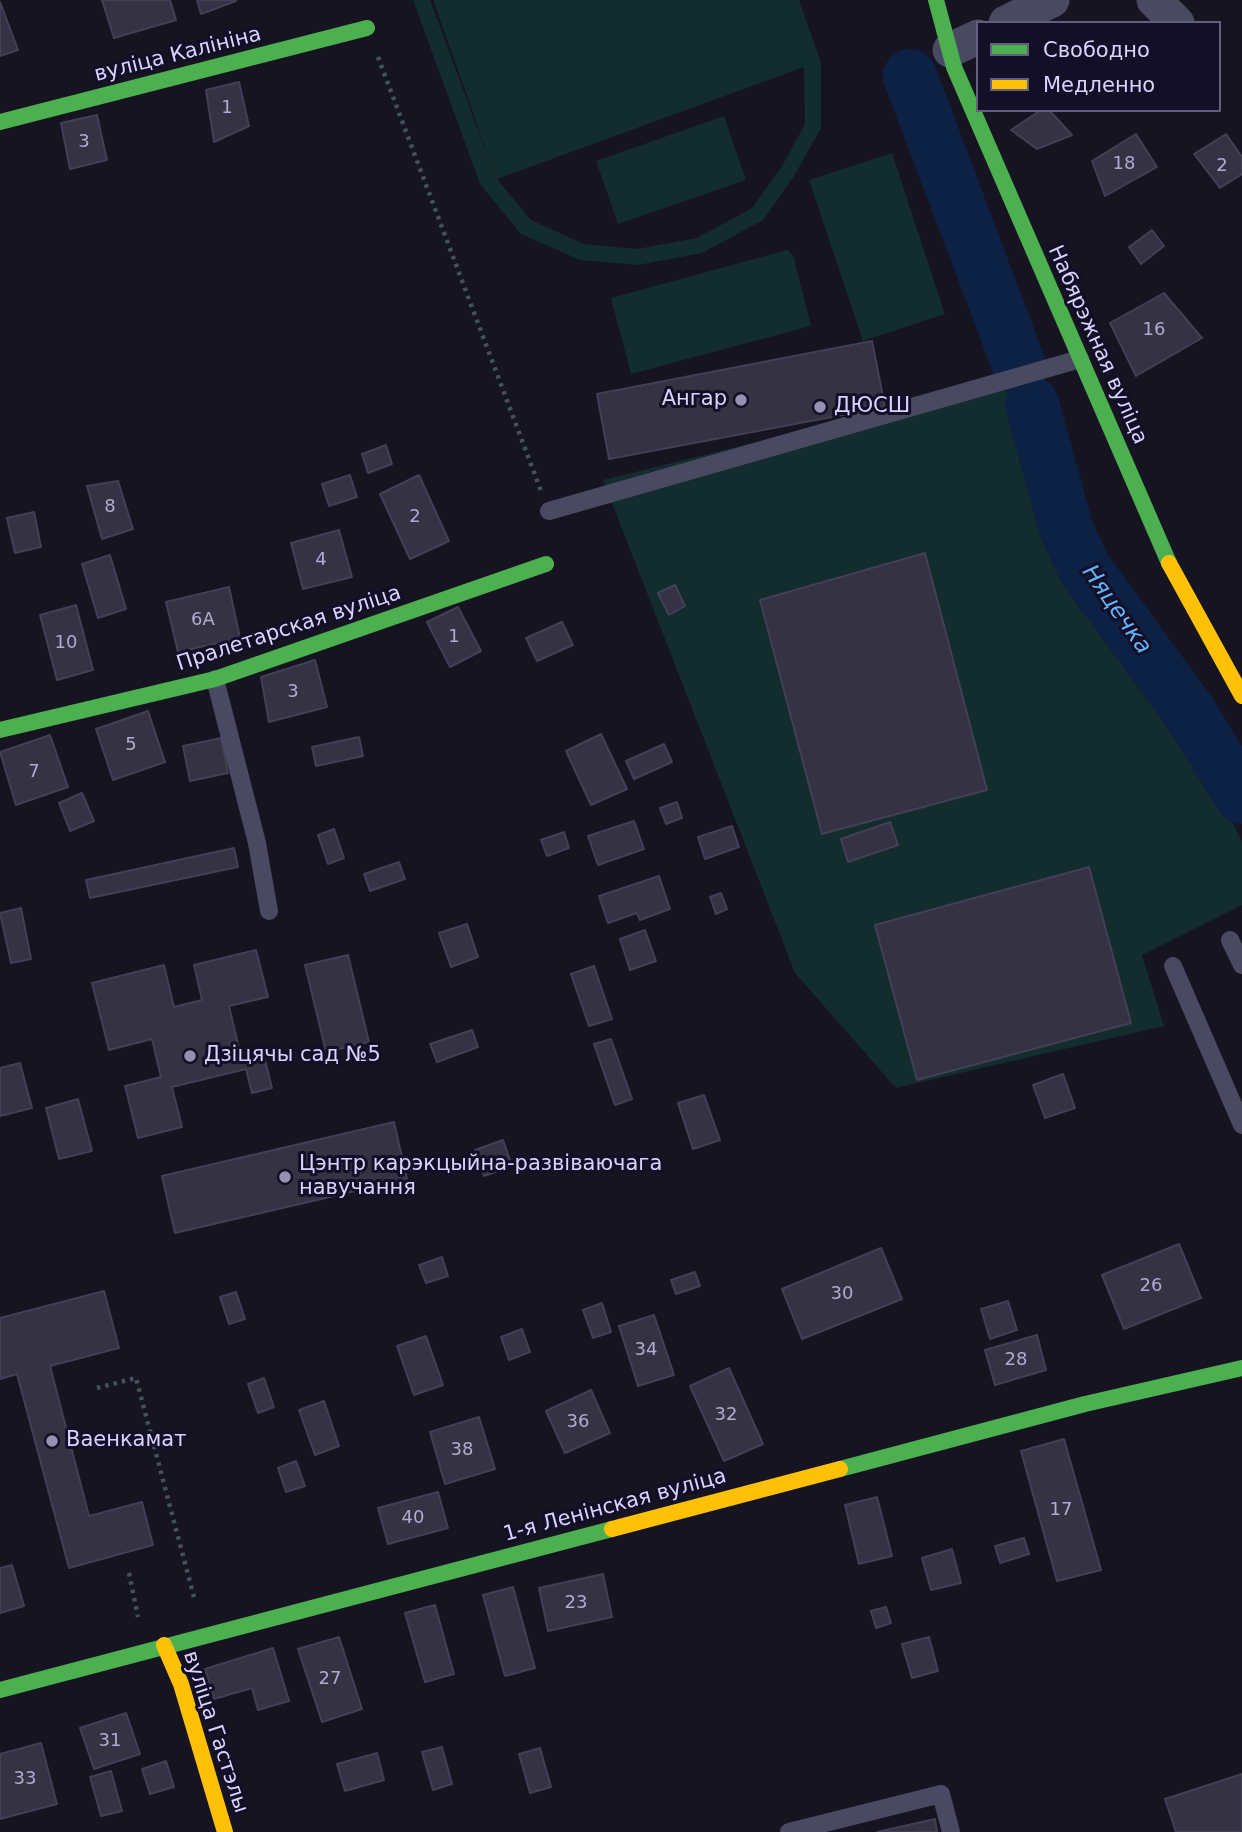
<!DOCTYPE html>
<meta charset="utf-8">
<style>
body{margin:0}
#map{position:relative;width:1242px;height:1832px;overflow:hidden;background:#161421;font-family:"DejaVu Sans",sans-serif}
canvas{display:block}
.legend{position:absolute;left:976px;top:21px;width:245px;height:91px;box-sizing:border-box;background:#130f26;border:2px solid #625e7d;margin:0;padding:9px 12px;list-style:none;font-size:21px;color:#d9d4ff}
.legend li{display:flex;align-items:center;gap:14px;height:35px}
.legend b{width:35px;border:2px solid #625e7d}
</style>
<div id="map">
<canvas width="1242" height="1832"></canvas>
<ul class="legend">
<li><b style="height:9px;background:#4caf50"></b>Свободно</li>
<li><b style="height:9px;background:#ffc107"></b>Медленно</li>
</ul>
</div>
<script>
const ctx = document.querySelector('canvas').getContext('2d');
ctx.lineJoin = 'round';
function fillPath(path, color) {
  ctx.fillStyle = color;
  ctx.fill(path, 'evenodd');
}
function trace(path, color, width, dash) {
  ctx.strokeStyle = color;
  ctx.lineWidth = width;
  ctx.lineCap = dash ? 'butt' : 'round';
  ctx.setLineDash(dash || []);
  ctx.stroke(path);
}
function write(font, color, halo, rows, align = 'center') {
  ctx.font = font + ' "DejaVu Sans",sans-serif';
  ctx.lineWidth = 6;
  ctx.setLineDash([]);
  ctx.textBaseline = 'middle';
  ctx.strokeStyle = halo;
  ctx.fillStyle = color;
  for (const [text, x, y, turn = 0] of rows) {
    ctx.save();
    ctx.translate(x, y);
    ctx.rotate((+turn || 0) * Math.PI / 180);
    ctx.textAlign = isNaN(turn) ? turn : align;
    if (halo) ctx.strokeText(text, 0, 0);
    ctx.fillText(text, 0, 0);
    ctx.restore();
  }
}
const green = new Path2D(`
 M413 0H430L496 178 433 0H799L821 63V128L794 176 763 220 702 253 638 265 580 260 521 234 480 184ZM804 67 805 124 781 168 752 208 697 238 637 249 584 244 531 220 497 179Z
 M724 116 746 180 618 224 596 161Z
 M892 153 945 314 863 341 809 180Z
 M787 250 793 255 811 326 631 374 611 298Z
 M1014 378 1047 515 1084 597 1186 734 1242 841V905L1142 955 1164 1026 896 1088 795 973 603 480Z`);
const river = new Path2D(`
 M910 76 1020 368
 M1032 404 1066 528 1085 569 1190 713 1242 797`);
const building = new Path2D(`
 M102 0H170L176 20 114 38Z
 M197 0H235L236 1 201 14Z
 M0 2 18 50 0 56Z
 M239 82 249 126 214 142 206 90Z
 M1041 110H1049L1072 135 1037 149 1011 130Z
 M97 115 107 160 70 169 61 123Z
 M1136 134 1157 167 1105 196 1092 161Z
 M1226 134 1242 157V174L1220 188 1194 154Z
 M1152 230 1164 246 1141 264 1129 247Z
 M1164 293 1202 338 1136 376 1110 323Z
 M872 341 885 407 609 459 597 394Z
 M386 445 392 464 368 473 362 454Z
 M350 475 357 497 329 506 322 484Z
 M419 475 449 541 410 559 380 494Z
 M118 481 133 529 102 539 87 486Z
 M34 512 41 547 15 553 7 518Z
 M339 530 352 577 303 589 291 543Z
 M925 553 987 790 822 834 760 600Z
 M110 555 126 609 98 618 82 564Z
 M675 585 685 606 669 615 658 593Z
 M229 587 240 638 178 652 166 602Z
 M76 605 93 670 57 680 40 615Z
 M458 607 481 651 450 667 427 622Z
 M562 622 573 645 537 661 526 638Z
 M315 660 327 707 269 722 261 677Z
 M148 711 165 762 113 780 96 729Z
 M601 734 627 789 591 805 566 751Z
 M50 735 68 787 16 805 0 752Z
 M359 737 363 756 316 766 312 747Z
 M221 738 228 773 190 781 183 746Z
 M664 744 672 762 634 779 626 761Z
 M82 793 94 821 70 831 59 803Z
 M677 802 682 818 666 824 660 808Z
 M634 821 644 849 598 865 588 836Z
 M890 822 898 845 848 862 841 839Z
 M732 826 739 847 705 859 698 837Z
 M334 829 344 858 328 864 318 835Z
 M564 832 569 848 547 856 541 840Z
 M234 848 238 867 90 898 86 880Z
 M399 862 405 879 370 891 364 874Z
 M1089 867 1131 1023 917 1080 875 925Z
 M659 876 670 909 640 920 637 913 608 923 599 896Z
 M721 893 727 909 716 914 710 897Z
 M21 908 31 959 11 963 0 913Z
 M467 924 478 957 451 967 439 933Z
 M645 930 656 961 630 970 620 939Z
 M256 950 268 997 229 1006 241 1057 263 1052 272 1088 252 1093 246 1069 172 1087 182 1127 138 1138 125 1086 161 1077 152 1039 109 1050 92 983 164 965 174 1007 202 1000 194 965Z
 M348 955 369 1042 326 1052 305 965Z
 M594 966 612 1019 589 1026 571 974Z
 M472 1030 478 1047 437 1062 430 1044Z
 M611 1039 632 1099 615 1105 594 1044Z
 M20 1063 32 1108 0 1116V1068Z
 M1063 1074 1075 1108 1045 1118 1033 1085Z
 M704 1095 720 1140 693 1149 678 1103Z
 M78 1099 92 1151 59 1159 46 1108Z
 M394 1122 407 1179 175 1233 162 1176Z
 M503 1140 512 1166 484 1176 475 1150Z
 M1179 1244 1201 1298 1124 1329 1102 1275Z
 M881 1248 902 1299 802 1339 782 1289Z
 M442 1257 448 1276 426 1283 419 1265Z
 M695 1272 700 1286 676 1294 671 1280Z
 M104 1291 119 1348 50 1366 89 1516 142 1502 153 1545 69 1568 17 1374 0 1379V1318Z
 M236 1292 245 1319 229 1324 220 1297Z
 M1008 1301 1017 1330 990 1339 981 1309Z
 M602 1303 611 1332 593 1338 583 1310Z
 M654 1315 674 1375 638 1386 619 1326Z
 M522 1329 530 1352 509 1360 501 1337Z
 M1037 1335 1046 1370 995 1385 985 1350Z
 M426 1336 443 1385 414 1395 397 1346Z
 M729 1368 763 1444 724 1461 690 1386Z
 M264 1378 274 1407 258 1413 248 1384Z
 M591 1390 610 1433 565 1453 546 1411Z
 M324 1401 339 1446 315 1455 299 1410Z
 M479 1417 495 1469 445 1484 430 1432Z
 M1064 1439 1101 1570 1057 1581 1021 1451Z
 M296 1461 305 1486 286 1492 278 1468Z
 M438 1492 448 1528 388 1544 378 1508Z
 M877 1497 892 1556 859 1564 845 1505Z
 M1024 1538 1029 1554 1000 1563 995 1546Z
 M952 1549 961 1583 931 1590 922 1558Z
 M12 1565 24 1606 0 1613V1568Z
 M603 1574 612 1617 548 1631 539 1588Z
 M513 1587 535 1668 505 1676 483 1595Z
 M435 1605 454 1674 425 1682 405 1613Z
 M886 1607 891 1623 876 1628 871 1611Z
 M339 1637 362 1709 322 1722 298 1649Z
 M929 1637 938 1671 912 1678 902 1644Z
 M273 1648 289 1701 258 1710 252 1688 214 1699 205 1669Z
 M126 1713 140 1754 94 1769 80 1728Z
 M41 1743 57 1804 0 1819V1754Z
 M442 1747 452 1784 433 1790 422 1752Z
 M540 1748 551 1787 530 1793 519 1754Z
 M377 1753 384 1780 345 1791 337 1764Z
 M166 1761 174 1787 150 1794 142 1769Z
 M111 1771 122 1811 101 1816 90 1777Z
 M1242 1774V1832H1176L1165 1799Z
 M935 1819 937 1832H877Z`);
const path = new Path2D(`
 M378 57 541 491
 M97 1388 136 1378 195 1601
 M129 1573 138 1617`);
const lane = new Path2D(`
 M549 511 1080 359
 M215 679 257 843 269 911
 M1230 940 1242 965
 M1173 966 1242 1125
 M789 1832 941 1794 951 1832`);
const street = new Path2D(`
 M1154 0 1177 23
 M1006 23 1052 0
 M950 50 978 37`);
const fast = new Path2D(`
 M936 0 954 67 1169 563
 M0 122 367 28
 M0 730 215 679 546 564
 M840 1469 1085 1404 1242 1368
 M0 1690 612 1529`);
const slow = new Path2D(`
 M1169 563 1242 696
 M612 1529 840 1469
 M164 1645 181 1684 225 1832`);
const markers = [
 [741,400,7,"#9591b1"],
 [820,407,7,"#9591b1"],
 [190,1056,7,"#9591b1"],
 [285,1177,7,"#9591b1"],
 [52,1441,7,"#9591b1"]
];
const numberNames = [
 ["1",227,108],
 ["3",84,142],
 ["18",1124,164],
 ["2",1222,166],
 ["16",1154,330],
 ["8",110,507],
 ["2",415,517],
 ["4",321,560],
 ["6А",203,620],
 ["1",454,637],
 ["10",66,643],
 ["3",293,692],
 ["5",131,745],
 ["7",34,772],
 ["26",1151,1286],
 ["30",842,1294],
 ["34",646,1350],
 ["28",1016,1360],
 ["32",726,1415],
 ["36",578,1422],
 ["38",462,1450],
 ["17",1061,1510],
 ["40",413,1518],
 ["23",576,1603],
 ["27",330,1679],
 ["31",110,1741],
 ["33",25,1779]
];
const streetNames = [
 ["вуліца Калініна",178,55,-14],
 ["Набярэжная вуліца",1097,345,66],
 ["Пралетарская вуліца",289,629,-18],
 ["1-я Ленінская вуліца",615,1506,-15],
 ["вуліца Гастэлы",215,1732,72]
];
const poiNames = [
 ["Ангар",727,400,"right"],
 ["ДЮСШ",834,407],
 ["Дзіцячы сад №5",204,1056],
 ["Цэнтр карэкцыйна-развіваючага",299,1165],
 ["навучання",299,1189],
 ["Ваенкамат",66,1441]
];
const waterNames = [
 ["Няцечка",1116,610,55]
];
fillPath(green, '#132c2d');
trace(river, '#0d2144', 54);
fillPath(building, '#343243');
trace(building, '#433f54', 2);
trace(path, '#44505f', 4.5, [3.5, 5]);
trace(lane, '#4a4962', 18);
trace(street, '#4a4962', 35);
trace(fast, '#4caf50', 16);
trace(slow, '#ffc107', 16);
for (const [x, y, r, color] of markers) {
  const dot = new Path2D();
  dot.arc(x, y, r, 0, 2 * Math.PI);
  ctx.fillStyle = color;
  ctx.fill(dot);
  trace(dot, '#130f26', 2.5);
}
write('18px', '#b0acd0', null, numberNames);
write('21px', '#d9d4ff', '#130f26', streetNames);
write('21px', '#d9d4ff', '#130f26', poiNames, 'left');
write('italic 23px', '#62b6ff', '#130f26', waterNames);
</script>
